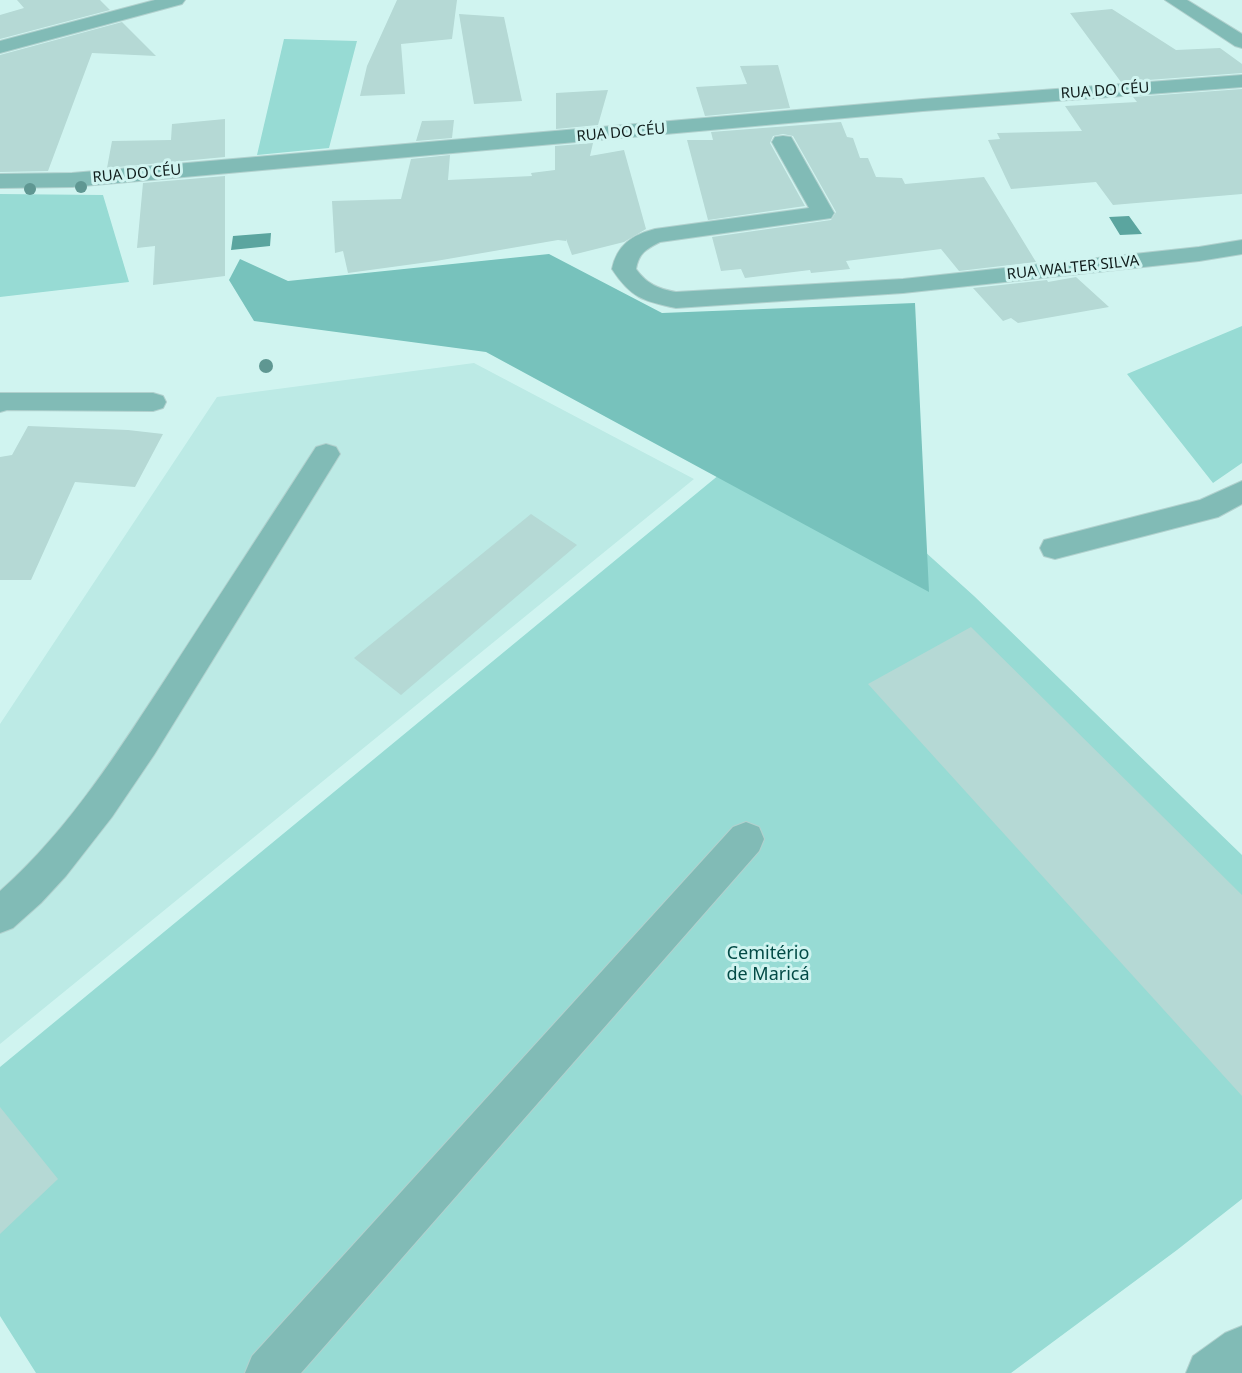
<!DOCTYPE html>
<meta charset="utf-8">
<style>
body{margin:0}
canvas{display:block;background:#d0f4f0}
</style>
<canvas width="1242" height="1373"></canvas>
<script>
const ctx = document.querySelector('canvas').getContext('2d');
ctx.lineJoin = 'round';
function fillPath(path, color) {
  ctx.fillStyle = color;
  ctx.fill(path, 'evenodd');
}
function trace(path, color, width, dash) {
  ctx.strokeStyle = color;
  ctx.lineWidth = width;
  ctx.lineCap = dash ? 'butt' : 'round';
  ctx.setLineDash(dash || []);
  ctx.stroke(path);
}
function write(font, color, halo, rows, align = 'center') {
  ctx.font = font + ' "Noto Sans",sans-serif';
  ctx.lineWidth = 6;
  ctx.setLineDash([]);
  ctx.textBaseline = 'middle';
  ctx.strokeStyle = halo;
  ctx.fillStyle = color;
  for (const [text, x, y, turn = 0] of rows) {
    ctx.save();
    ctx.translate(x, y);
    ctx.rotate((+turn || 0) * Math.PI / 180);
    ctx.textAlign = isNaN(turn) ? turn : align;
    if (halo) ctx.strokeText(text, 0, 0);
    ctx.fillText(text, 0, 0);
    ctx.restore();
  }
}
const built = new Path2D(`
 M474 363 694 479 0 1044V724L217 397Z`);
const green = new Path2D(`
 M284 39 357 41 329 148 257 155Z
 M0 194 103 195 129 282 0 297Z
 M1242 326V463L1213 483 1127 374Z
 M782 423 974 596 1242 855V1199L1177 1250 1011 1373H36L0 1316V1067Z`);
const forest = new Path2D(`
 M549 254 662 313 915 303 929 592 486 352 254 321 229 280 240 259 288 281Z`);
const water = new Path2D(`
 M1129 216 1142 234 1120 235 1109 217Z
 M271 233 270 246 231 250 233 236Z`);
const building = new Path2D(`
 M17 0H100L110 10 0 39V15L24 8Z
 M397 0H457L452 39 401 44 405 94 360 96 367 66Z
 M1112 9 1176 50 1220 48 1242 64V73L1121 82 1070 13Z
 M459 14 504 17 522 101 474 104Z
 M122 22 156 56 92 53 48 171 0 172V55Z
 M778 65 790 108 705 116 696 87 747 84 740 66Z
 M1242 89V194L1113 205 1096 182 1011 189 988 140 1000 139 997 133 1082 131 1065 106 1137 102 1133 97Z
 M608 90 598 125 556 129V93Z
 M225 119V157L107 168 112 141 171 140 172 124Z
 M454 120 452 138 416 141 422 121Z
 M841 122 847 137 853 138 860 158H868L876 177 902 178 905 184 984 177 1036 262 959 271 941 249 846 261 850 269 811 273 810 270 745 278 741 269 721 271 712 237 831 220 836 212 793 136 783 134 773 136 770 143 805 206 708 220 687 140H713L711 132Z
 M593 143 590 156 624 150 646 229 624 242 572 255 566 239V241L558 240 436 261 348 273 343 251 335 253 332 201 401 199 411 159 450 155 448 180 532 176 531 173 555 170V146Z
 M225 176V276L153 285 155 246 137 248 143 183Z
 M1076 277 1109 307 1018 323 1011 318 1003 321 973 288 1047 280 1048 282Z
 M28 426 128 430 163 434 135 487 75 482 31 580H0V457L12 455Z
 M531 514 577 545 401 695 354 658Z
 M971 627 1242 895V1096L868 684Z
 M0 1107 58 1179 0 1234Z`);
const minor = new Path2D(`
 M155 0H185L182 4 0 53V41Z
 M1165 0H1187L1242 34V48L1235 46Z
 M1242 75V87L923 111 72 187 0 188V174L72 173 923 99Z
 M783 136 791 137 794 142 834 213 831 218 660 242C646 249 639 253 636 269 647 284 658 289 676 292L903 279 1199 247 1242 240V254L1199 261 903 293 676 308C643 301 631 298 612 269 617 245 632 235 655 229L809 208 772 142 775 137Z
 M0 393H153L163 396 166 402 163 408 153 411 7 410 0 412Z
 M326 444 336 447 340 454 154 755 112 817 66 876 41 903 13 928 0 933V891C70 829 119 750 170 672 218 597 268 522 316 447Z
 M1242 481V504L1218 517 1055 559 1044 556 1040 548 1044 540 1200 500Z
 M746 822 759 827 764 839 759 851 301 1373H245L252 1356 733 827Z
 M1242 1326V1373H1186L1193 1356 1225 1333Z`);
const trees = [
 [81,187,6],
 [30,189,6],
 [266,366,7]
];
const farStreetnames = [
 ["RUA DO CÉU",1105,91,-4],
 ["RUA DO CÉU",621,133,-5],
 ["RUA DO CÉU",137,174,-5],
 ["RUA WALTER SILVA",1073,268,-6]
];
const parkNames = [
 ["Cemitério",768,954],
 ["de Maricá",768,975]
];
fillPath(built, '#bceae5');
fillPath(green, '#97dbd4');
fillPath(forest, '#77c2bc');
fillPath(water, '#5ba59f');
fillPath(building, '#b5d9d5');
trace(minor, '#b1d1ce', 2);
fillPath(minor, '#81bbb6');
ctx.fillStyle = '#5f9792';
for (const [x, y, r] of trees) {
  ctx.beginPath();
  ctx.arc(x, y, r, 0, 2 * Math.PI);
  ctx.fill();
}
write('15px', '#0f1c1b', '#d0f4f0', farStreetnames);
write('18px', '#034b46', '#d0f4f0', parkNames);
</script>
